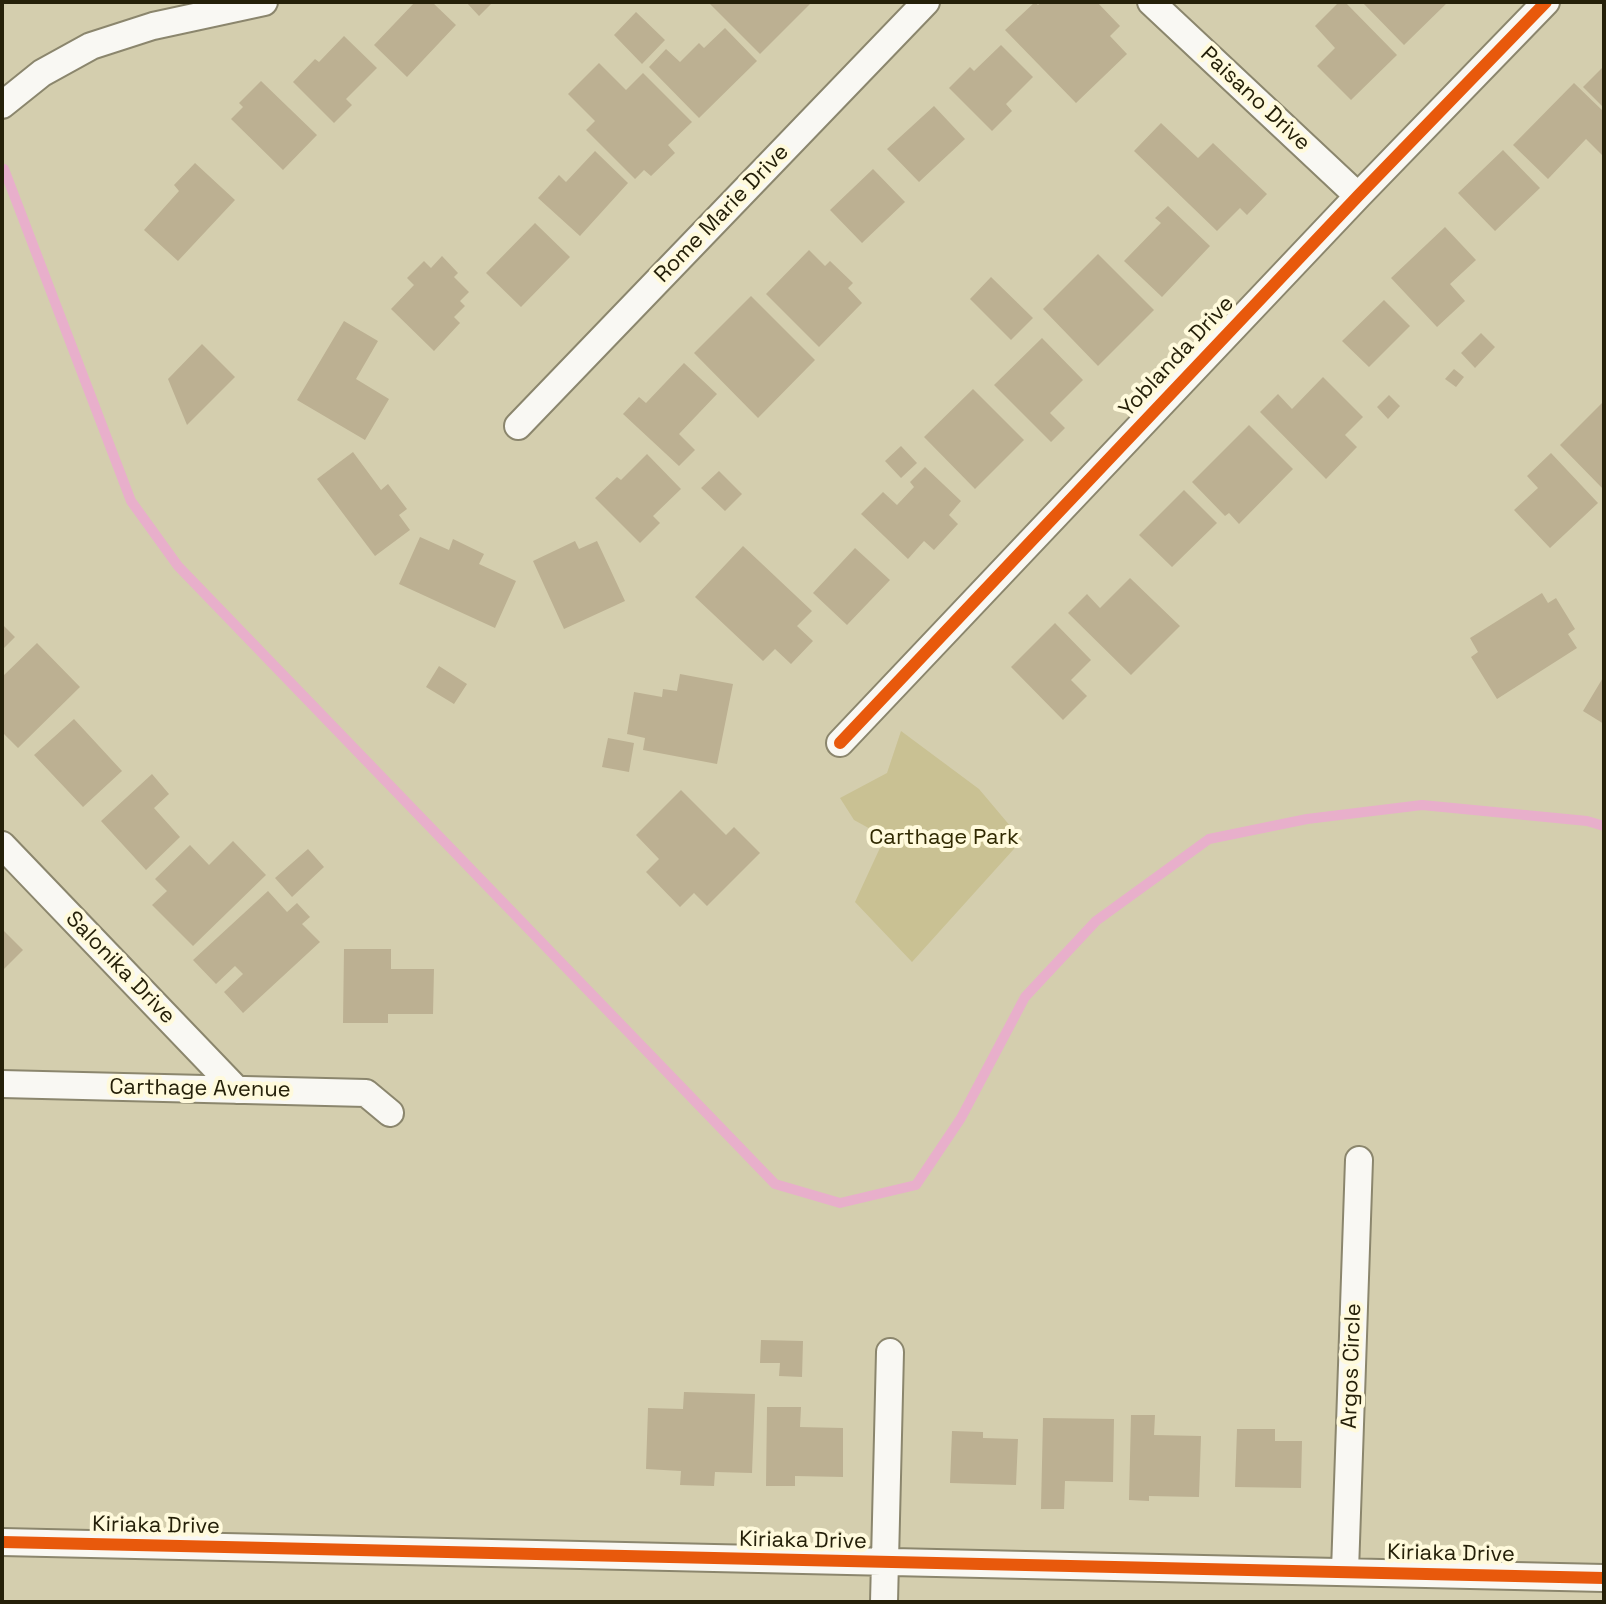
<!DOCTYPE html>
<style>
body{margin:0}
#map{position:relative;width:1606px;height:1604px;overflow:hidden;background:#d4ceae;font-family:"Space Grotesk",sans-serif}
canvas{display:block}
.frame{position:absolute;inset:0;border:4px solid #252009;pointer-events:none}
</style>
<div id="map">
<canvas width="1606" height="1604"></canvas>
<div class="frame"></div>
</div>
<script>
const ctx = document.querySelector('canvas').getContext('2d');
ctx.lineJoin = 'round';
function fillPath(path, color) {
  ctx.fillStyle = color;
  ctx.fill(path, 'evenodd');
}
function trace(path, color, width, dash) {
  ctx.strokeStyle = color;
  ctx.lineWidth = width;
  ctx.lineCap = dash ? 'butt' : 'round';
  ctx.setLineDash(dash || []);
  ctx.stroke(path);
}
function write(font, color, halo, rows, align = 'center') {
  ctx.font = font + ' "Space Grotesk",sans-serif';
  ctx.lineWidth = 8;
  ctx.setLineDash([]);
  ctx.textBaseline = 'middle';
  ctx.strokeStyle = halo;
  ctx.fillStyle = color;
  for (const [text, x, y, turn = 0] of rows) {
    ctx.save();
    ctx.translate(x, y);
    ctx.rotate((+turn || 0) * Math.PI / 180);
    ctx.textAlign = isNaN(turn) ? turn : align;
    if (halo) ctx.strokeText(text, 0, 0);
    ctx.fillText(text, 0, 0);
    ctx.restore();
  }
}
const green = new Path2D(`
 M901 731 979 789 1022 840 912 962 855 902 885 837 854 820 840 798 887 773Z`);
const stream = new Path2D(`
 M4 169 131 501 178 566 775 1184 840 1203 916 1185 961 1118 1025 997 1096 921 1209 839 1307 819 1422 805 1587 821 1604 826`);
const building = new Path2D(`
 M415 2H432L456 25 407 77 374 45Z
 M466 2H493L479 16Z
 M708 2H812L760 54Z
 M1035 2 1038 5 1041 2H1097L1120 26 1110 36 1127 54 1076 103 1005 30Z
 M1339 2H1345L1397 55 1351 100 1317 66 1335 48 1315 26Z
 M1362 2H1448L1404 45Z
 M636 12 665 40 642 64 614 35Z
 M725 28 757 61 699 118 649 67 666 49 680 62 699 43 704 48Z
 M344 36 377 68 346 99 352 105 334 123 293 82 315 59 319 62Z
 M1001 45 1033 77 1006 104 1012 111 992 131 949 88 970 67 974 71Z
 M599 63 626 90 643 73 692 122 668 145 675 153 651 176 644 170 635 179 586 130 595 121 568 94Z
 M1604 66V108L1583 87Z
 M261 81 317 135 283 170 231 119 243 107 239 103Z
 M1574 83 1604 112V157L1586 139 1548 179 1513 145Z
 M934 106 965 139 919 182 887 149Z
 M1161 123 1198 158 1213 143 1267 194 1247 215 1240 208 1217 231 1134 151Z
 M1503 150 1540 188 1495 231 1458 193Z
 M595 151 628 183 580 236 538 198 559 175 566 182Z
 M195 163 235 200 178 261 144 230 179 191 174 185Z
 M873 169 905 202 862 243 830 210Z
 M1168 206 1210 246 1162 297 1124 261 1161 223 1155 218Z
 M535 223 570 257 521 307 486 273Z
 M1445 227 1476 260 1450 284 1465 301 1437 327 1391 278Z
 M809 250 825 266 830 261 853 283 848 288 862 303 819 347 766 294Z
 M1098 254 1154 310 1098 366 1043 309Z
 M442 256 458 273 454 277 469 292 460 301 465 306 454 317 460 323 434 351 391 309 414 285 407 278 424 261 431 268Z
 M991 277 1033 318 1011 340 970 299Z
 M751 296 815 360 758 418 694 353Z
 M1384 300 1410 326 1369 367 1342 341Z
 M344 321 378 341 356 379 389 399 365 440 297 400Z
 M1481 333 1495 347 1475 368 1461 353Z
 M1042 338 1083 380 1050 413 1065 428 1051 442 994 385Z
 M202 344 235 377 187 425 168 379Z
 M684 363 717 394 679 434 695 450 679 466 623 414 639 397 646 403Z
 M1454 369 1464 377 1456 387 1445 379Z
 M1323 377 1363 417 1345 435 1357 447 1326 479 1260 412 1278 394 1292 409Z
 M973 389 1024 440 975 489 924 437Z
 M1389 395 1400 406 1388 419 1377 407Z
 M1604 401V490L1560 445Z
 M1249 425 1293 469 1239 524 1229 513 1225 516 1192 482Z
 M901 446 917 463 901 478 885 461Z
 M353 452 381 490 388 484 407 509 399 515 410 530 375 556 317 479Z
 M1551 453 1598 503 1550 548 1514 510 1538 488 1527 476Z
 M647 454 681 489 653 516 660 523 640 543 595 498 617 477 621 480Z
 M925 467 961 501 949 515 958 524 934 550 924 541 908 559 861 514 883 492 897 505 914 487 910 482Z
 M719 471 742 494 725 511 701 488Z
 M1184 490 1217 523 1172 567 1139 535Z
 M420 537 449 550 453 539 484 554 479 564 516 581 495 628 399 584Z
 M575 541 579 549 597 541 625 601 564 629 533 561Z
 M743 546 812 611 797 626 813 641 791 664 775 649 763 661 695 597Z
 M855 548 890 580 847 625 813 593Z
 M1130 578 1180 626 1131 675 1068 613 1087 594 1100 608Z
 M1542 593 1548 603 1556 598 1575 629 1568 634 1577 648 1497 699 1471 657 1478 652 1470 638Z
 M1055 623 1091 660 1071 680 1087 696 1063 720 1011 667Z
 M2 624 15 637 2 650Z
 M37 643 80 687 18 748 4 734 2 735V677Z
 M439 666 467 684 454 704 426 687Z
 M680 674 733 684 717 764 643 750 645 738 627 734 634 692 662 697 663 689 677 691Z
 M1604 676V724L1583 711Z
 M74 719 122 771 83 807 34 755Z
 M608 738 634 743 629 772 602 767Z
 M152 774 169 794 154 808 180 837 146 870 101 821Z
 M681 790 726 835 734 827 760 853 707 906 694 893 680 907 646 872 659 859 636 835Z
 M233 841 266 875 193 946 152 905 167 891 155 879 190 845 209 865Z
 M308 849 324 867 292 897 275 878Z
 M268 891 287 912 297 903 310 917 302 924 320 942 243 1013 224 992 243 974 235 966 216 984 193 960Z
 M2 929 23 950 2 971Z
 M344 949H391V969H434L433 1014H388V1023H343Z
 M761 1340 803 1341 802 1377 779 1376 780 1363H760Z
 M684 1392 755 1394 752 1473 715 1472 714 1486 680 1485 681 1471 646 1469 648 1408 683 1409Z
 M767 1407H801L800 1427 843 1428V1477L795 1476V1486H766Z
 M1131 1415H1155L1154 1435 1201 1436 1199 1497 1149 1496V1501L1129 1500Z
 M1043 1418 1114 1419 1113 1482 1065 1481 1064 1509H1041Z
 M1237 1429H1275V1441H1302L1301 1488 1235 1487Z
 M952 1431 983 1432V1438L1018 1439 1016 1485 950 1483Z`);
const street = new Path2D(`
 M1151 2 1358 196
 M2 105 42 73 91 46 153 26 264 2
 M518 426 926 2
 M840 743 1358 196 1546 2
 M2 845 237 1090
 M2 1084 366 1093 390 1113
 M2 1542 1604 1578
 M1345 1571 1359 1160
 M884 1602 890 1352`);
const cycleway = new Path2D(`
 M840 743 1358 196 1546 2
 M2 1542 1604 1578`);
const streetNames = [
 ["Paisano Drive",1255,99,43],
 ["Rome Marie Drive",722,214,-46],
 ["Yoblanda Drive",1177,357,-47],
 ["Salonika Drive",120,968,46],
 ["Carthage Avenue",200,1089,1],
 ["Argos Circle",1352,1366,-88],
 ["Kiriaka Drive",156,1526,1],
 ["Kiriaka Drive",803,1541,1],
 ["Kiriaka Drive",1451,1554,1]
];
const parkNames = [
 ["Carthage Park",944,838]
];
fillPath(green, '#c9c193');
trace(stream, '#e8afcb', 10);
fillPath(building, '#bcb092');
trace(street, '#8b866d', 30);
trace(street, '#f9f8f3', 26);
trace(cycleway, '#e8590c', 12);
write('22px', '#252009', '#fffadc', streetNames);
write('22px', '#302901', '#fffadc', parkNames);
</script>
